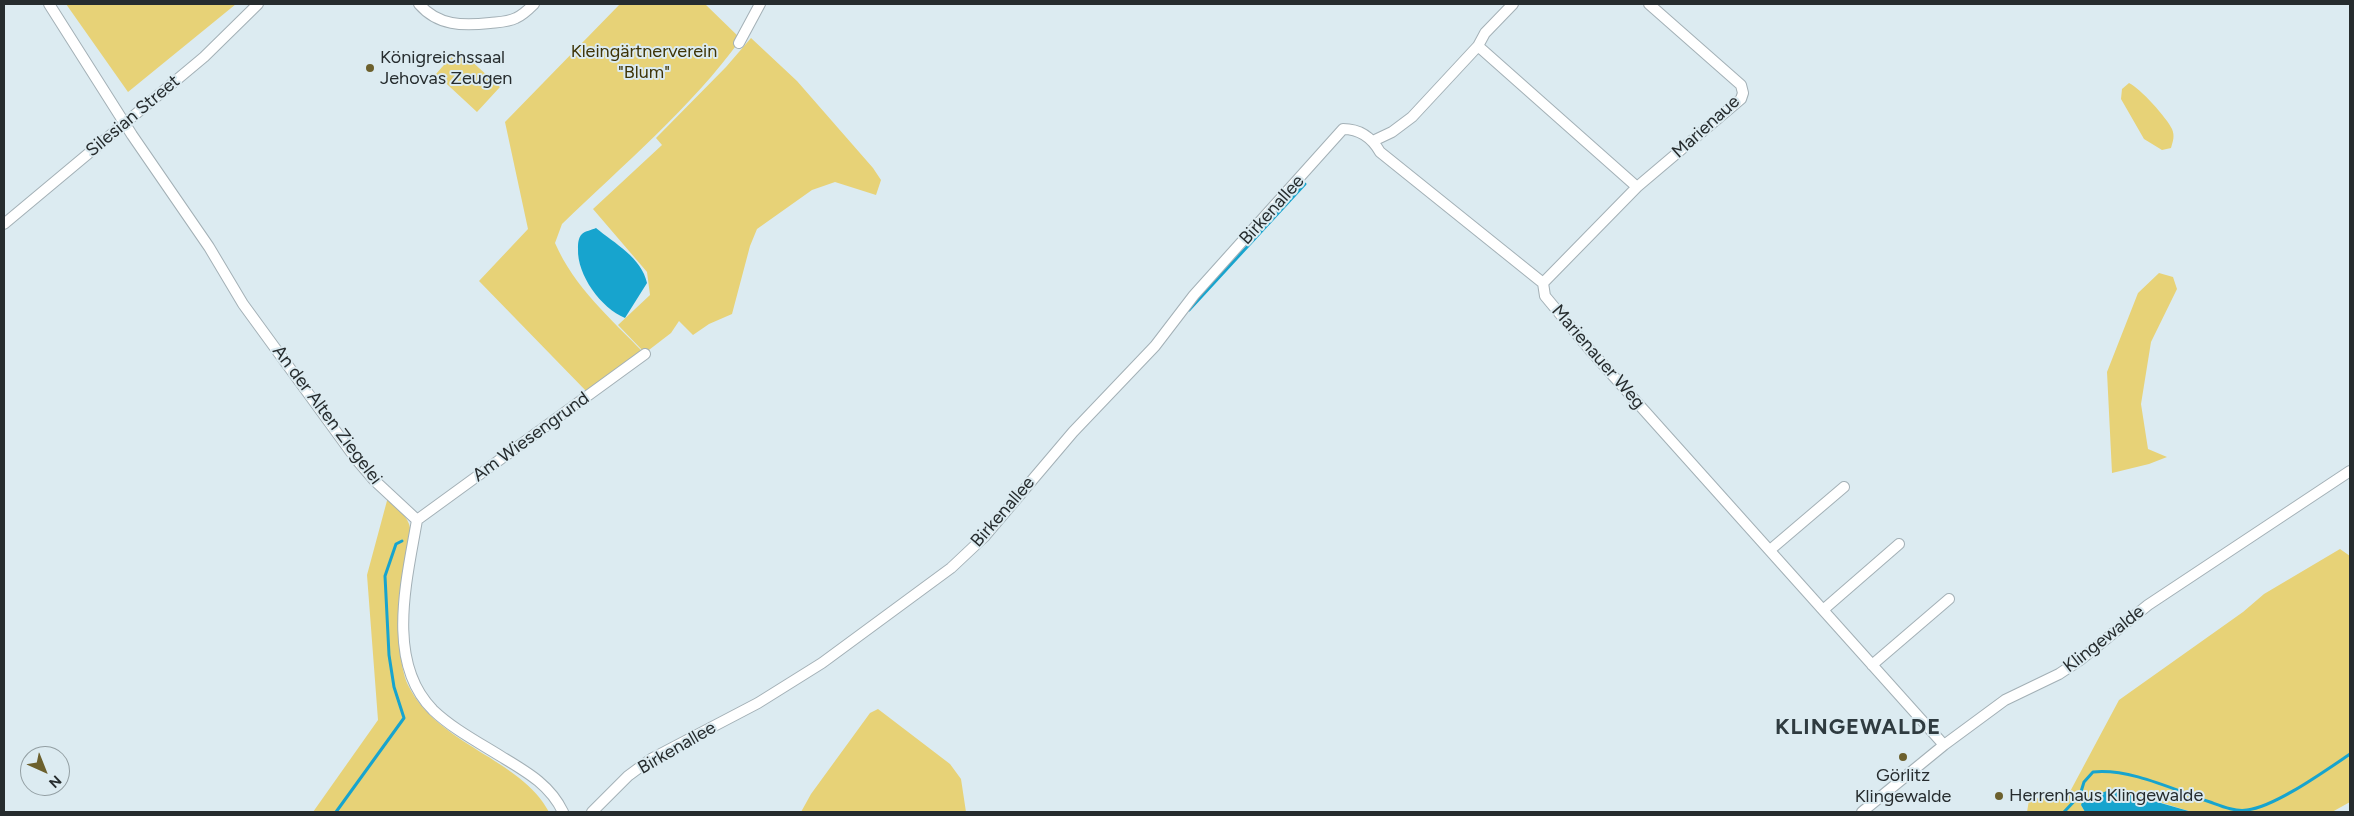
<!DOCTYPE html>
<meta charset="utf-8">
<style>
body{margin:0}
#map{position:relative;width:2354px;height:816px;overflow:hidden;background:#dcebf1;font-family:Figtree,sans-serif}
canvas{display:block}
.frame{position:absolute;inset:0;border:5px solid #262c2e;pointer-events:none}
.north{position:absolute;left:20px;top:746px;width:50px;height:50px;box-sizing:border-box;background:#dcebf1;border:1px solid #939fa3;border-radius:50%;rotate:136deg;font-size:14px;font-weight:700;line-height:20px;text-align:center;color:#262c2e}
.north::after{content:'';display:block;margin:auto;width:18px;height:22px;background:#6c602d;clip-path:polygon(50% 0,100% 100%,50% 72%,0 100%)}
</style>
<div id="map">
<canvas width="2354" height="816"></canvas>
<div class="frame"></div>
<div class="north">N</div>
</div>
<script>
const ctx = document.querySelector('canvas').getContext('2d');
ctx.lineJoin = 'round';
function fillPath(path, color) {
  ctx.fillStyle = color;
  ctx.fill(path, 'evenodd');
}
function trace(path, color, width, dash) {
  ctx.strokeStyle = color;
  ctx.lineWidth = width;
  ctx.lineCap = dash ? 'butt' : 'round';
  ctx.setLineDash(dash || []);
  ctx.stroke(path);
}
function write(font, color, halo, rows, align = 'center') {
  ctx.font = font + ' Figtree,sans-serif';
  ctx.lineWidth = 4;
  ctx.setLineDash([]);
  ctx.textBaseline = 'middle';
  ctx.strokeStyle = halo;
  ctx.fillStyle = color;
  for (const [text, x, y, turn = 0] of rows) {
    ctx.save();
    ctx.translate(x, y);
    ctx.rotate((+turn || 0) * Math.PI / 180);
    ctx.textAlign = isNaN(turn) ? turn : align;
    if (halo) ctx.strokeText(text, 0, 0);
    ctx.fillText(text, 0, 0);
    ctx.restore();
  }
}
const green = new Path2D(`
 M66 4H236L128 92Z
 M620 4H705L741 39C691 108 623 165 562 224L555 243C574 287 611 319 644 353L588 393 479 281 528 229 505 122Z
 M751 38 797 81 873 168 881 180 876 195 835 182 812 190 757 229 750 246 732 314 709 324 693 335 679 321 671 333 645 353 618 325 650 295 647 272 593 209 662 145 656 138 726 67Z
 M458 49 500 87 477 112 436 74Z
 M2129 83C2140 88 2167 118 2172 129 2175 136 2173 141 2171 148L2162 150 2144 139 2121 99 2122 89Z
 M2159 273 2173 277 2177 289 2151 342 2141 404 2148 449 2167 457 2149 464 2112 473 2107 372 2138 293Z
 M388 497C394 504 406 515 409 524 416 544 402 577 399 598 397 619 399 667 408 685 438 746 521 758 549 812H313L378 720 367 575Z
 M2340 549 2350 556V802L2332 812H2192L2133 794 2081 805 2085 812H2027L2029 800 2048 796 2065 801 2119 700 2243 612 2264 594Z
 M878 709 950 764 961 779 966 812H801L811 794 870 713Z`);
const water = new Path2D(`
 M596 228C614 243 642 258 647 283L625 318C601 308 577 275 578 249 578 244 578 238 582 234 585 231 592 230 596 228Z
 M2112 789 2192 812H2085L2081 805 2083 800Z`);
const stream = new Path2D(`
 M1189 310 1305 184
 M336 812 404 718 394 687 389 655 385 576 396 544 402 541
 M2064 812 2080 795 2084 782 2093 772C2130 768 2174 790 2210 802 2221 806 2235 812 2247 810 2275 807 2326 770 2350 754`);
const street = new Path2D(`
 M49 4 132 135 209 247 243 304 356 459 374 480 417 520C407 579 385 662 433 710 453 729 478 742 502 757 527 772 550 785 563 812
 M419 4C438 26 463 26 490 23 499 22 508 22 516 18 523 15 529 9 534 4
 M739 43 760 4
 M1478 46 1637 187
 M1373 141 1392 132 1412 117 1478 46 1485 33 1513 4
 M4 224 204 57 258 4
 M1543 283 1637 187 1741 99 1743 93 1741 85 1649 4
 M417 520 645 354
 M1770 550 1844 487
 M1823 610 1899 544
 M1872 665 1949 599
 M592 812 628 776 651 759 758 703 822 663 951 568 984 537 1073 432 1155 346 1194 295 1343 129C1360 129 1372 138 1380 152L1543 283 1545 296 1590 350 1944 745
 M1862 812 1944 745 2005 700 2059 674 2080 660 2148 605 2350 471`);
const markers = [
 [370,68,5,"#6c602d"],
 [1903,757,5,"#6c602d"],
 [1999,796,5,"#6c602d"]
];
const parkNames = [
 ["Kleingärtnerverein",644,52],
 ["\"Blum\"",644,73]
];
const poiNames = [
 ["Königreichssaal",380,58],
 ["Jehovas Zeugen",380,79],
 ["Görlitz",1903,776,"center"],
 ["Klingewalde",1903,797,"center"],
 ["Herrenhaus Klingewalde",2009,796]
];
const streetNames = [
 ["Silesian Street",133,116,-40],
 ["Marienaue",1706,127,-42],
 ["Birkenallee",1272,210,-48],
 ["Marienauer Weg",1598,357,49],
 ["An der Alten Ziegelei",327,415,53],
 ["Am Wiesengrund",531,437,-36],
 ["Birkenallee",1003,512,-49],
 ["Klingewalde",2104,639,-38],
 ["Birkenallee",677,748,-30]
];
const districtNames = [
 ["KLINGEWALDE",1858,728]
];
fillPath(green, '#e7d277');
fillPath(water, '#17a4ce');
trace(stream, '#17a4ce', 3);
trace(street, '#a3b0b6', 12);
trace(street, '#fff', 10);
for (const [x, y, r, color] of markers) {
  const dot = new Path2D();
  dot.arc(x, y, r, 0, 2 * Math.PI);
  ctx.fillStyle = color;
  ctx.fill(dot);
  trace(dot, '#dcebf1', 2);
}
write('18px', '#3e3407', '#dcebf1', parkNames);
write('18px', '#262c2e', '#dcebf1', poiNames, 'left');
write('18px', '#262c2e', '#dcebf1', streetNames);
ctx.letterSpacing = '1px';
write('bold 22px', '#2f3b40', '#dcebf1', districtNames);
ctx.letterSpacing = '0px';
</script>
